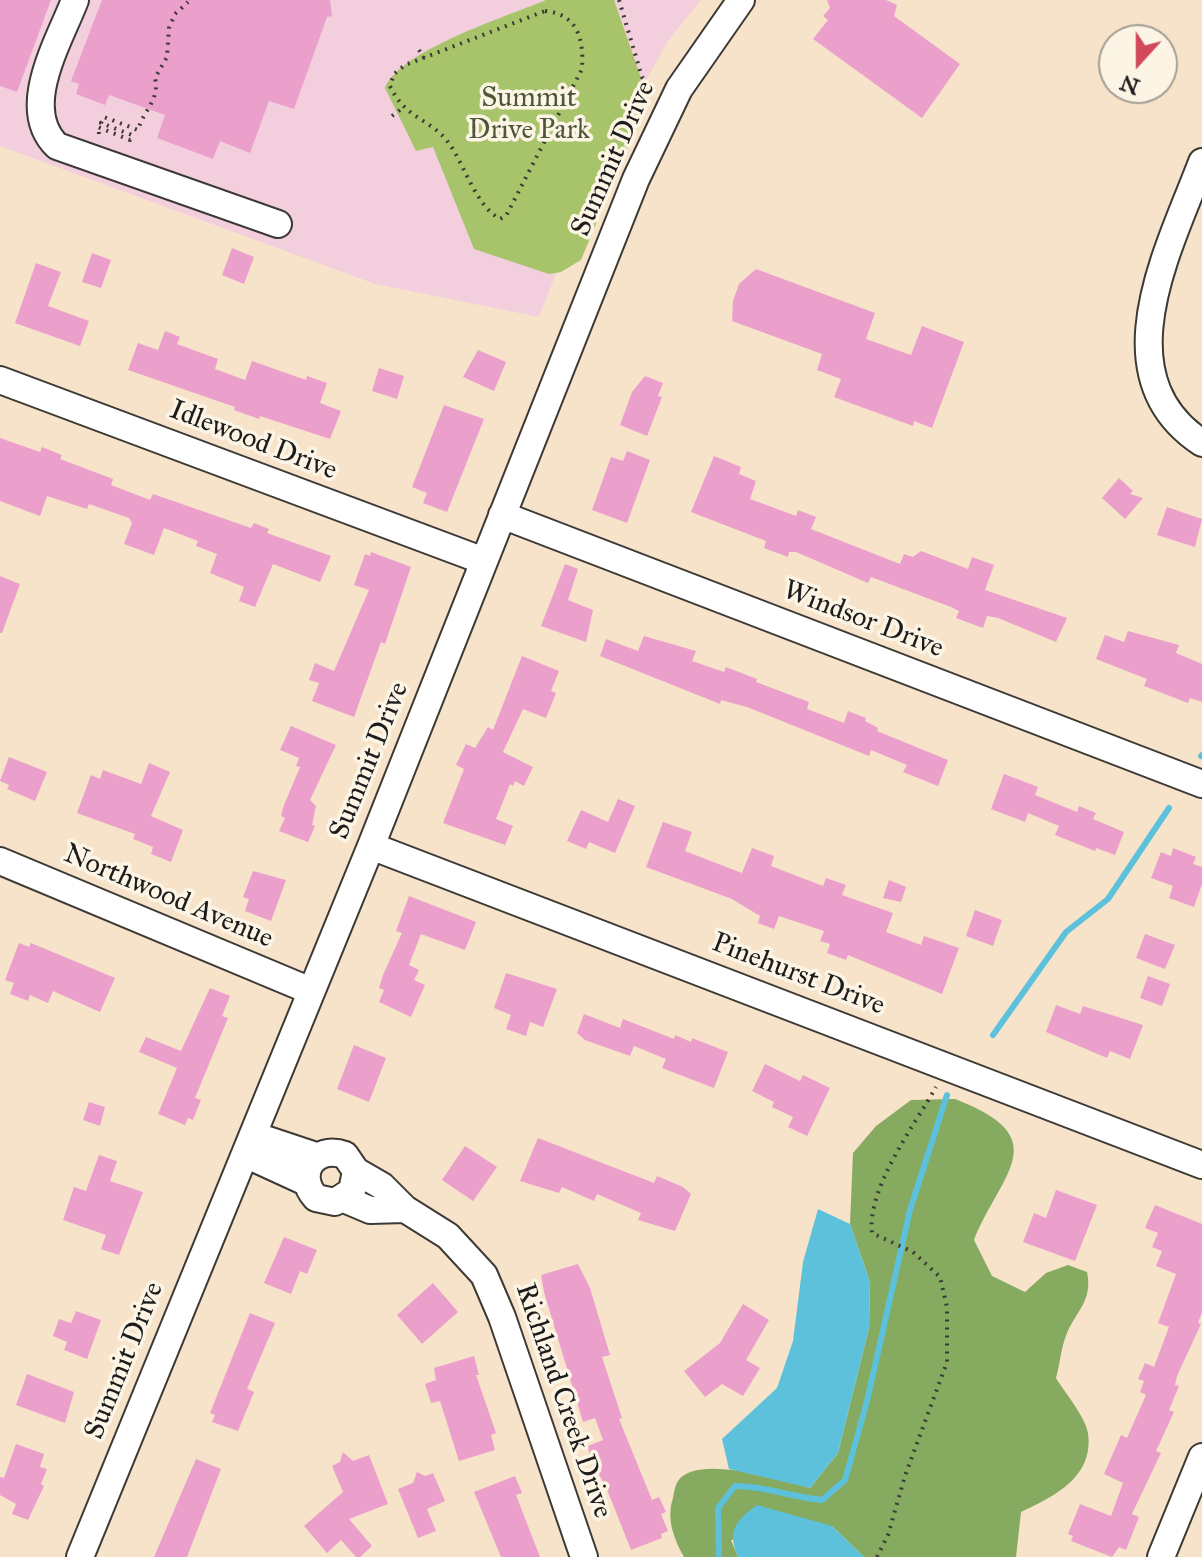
<!DOCTYPE html>
<style>
body{margin:0}
#map{position:relative;width:1202px;height:1557px;overflow:hidden;background:#f7e3ca;font-family:"IM FELL Great Primer",serif}
canvas{display:block}
.north{position:absolute;left:1098px;top:24px;width:80px;height:80px;box-sizing:border-box;background:#fcf5e5;border:2px solid #a29e95;border-radius:50%;rotate:201deg;font-size:22px;font-weight:700;line-height:32px;text-align:center;color:#1c1c1c}
.north::after{content:'';display:block;margin:auto;width:28px;height:36px;background:#d1495b;clip-path:polygon(50% 0,100% 100%,50% 72%,0 100%)}
</style>
<div id="map">
<canvas width="1202" height="1557"></canvas>
<div class="north">N</div>
</div>
<script>
const ctx = document.querySelector('canvas').getContext('2d');
ctx.lineJoin = 'round';
function fillPath(path, color) {
  ctx.fillStyle = color;
  ctx.fill(path, 'evenodd');
}
function trace(path, color, width, dash) {
  ctx.strokeStyle = color;
  ctx.lineWidth = width;
  ctx.lineCap = dash ? 'butt' : 'round';
  ctx.setLineDash(dash || []);
  ctx.stroke(path);
}
function write(font, color, halo, rows, align = 'center') {
  ctx.font = font + ' "IM FELL Great Primer",serif';
  ctx.lineWidth = 7;
  ctx.setLineDash([]);
  ctx.textBaseline = 'middle';
  ctx.strokeStyle = halo;
  ctx.fillStyle = color;
  for (const [text, x, y, turn = 0] of rows) {
    ctx.save();
    ctx.translate(x, y);
    ctx.rotate((+turn || 0) * Math.PI / 180);
    ctx.textAlign = isNaN(turn) ? turn : align;
    if (halo) ctx.strokeText(text, 0, 0);
    ctx.fillText(text, 0, 0);
    ctx.restore();
  }
}
const built = new Path2D(`
 M0 0H701L668 41 598 167 539 317 375 284 0 146Z`);
const green = new Path2D(`
 M546 0H614L648 98 581 260 561 272 549 274 474 249 433 147 416 151 385 88C400 50 506 17 546 0Z`);
const forest = new Path2D(`
 M955 1099C1057 1138 1001 1173 974 1240L992 1276 1025 1292 1046 1273 1068 1265 1087 1272C1093 1300 1077 1310 1067 1333 1061 1347 1060 1364 1056 1378 1065 1393 1085 1416 1088 1433 1094 1477 1055 1496 1021 1512L1016 1557H864L832 1526 731 1540 738 1557H684C674 1539 666 1519 673 1498 674 1493 675 1485 678 1481 697 1453 783 1481 810 1488L838 1453 869 1328 870 1282 850 1224 853 1153 876 1126 911 1100Z`);
const water = new Path2D(`
 M818 1209 850 1224 870 1282 869 1328 838 1453 810 1488 729 1469 722 1439 777 1388 793 1341 803 1262Z
 M757 1505 832 1526 864 1557H738C727 1531 735 1521 757 1505Z`);
const stream = new Path2D(`
 M1201 756 1202 755
 M993 1035 1066 932 1108 899 1169 808
 M719 1557 718 1508 735 1486C764 1486 792 1497 822 1500L845 1480 867 1401 910 1210 947 1095`);
const building = new Path2D(`
 M0 0H51L17 92 0 86Z
 M102 0H330L332 16 327 17 294 109 269 101 250 153 220 141 213 159 157 138 165 115 109 95 105 105 76 94 79 84 71 81Z
 M827 0H886L897 5 894 16 960 64 922 118 813 39 828 20 823 16 830 8Z
 M232 248 254 257 244 284 222 275Z
 M92 253 111 260 101 288 82 282Z
 M36 263 61 272 48 306 89 321 80 346 15 323Z
 M756 269 875 313 866 339 911 355 922 326 964 342 932 428 914 421 913 426 834 397 841 379 817 370 822 354 732 321 733 301 739 284Z
 M165 331 180 337 177 344 218 359 215 369 245 380 252 361 306 380 307 376 327 383 320 403 341 411 330 439 260 416 259 419 234 410 235 407 128 370 138 343 158 350Z
 M478 350 506 362 494 391 463 377Z
 M379 368 404 376 397 399 372 391Z
 M645 376 663 383 658 396 662 397 647 436 620 425 632 392Z
 M444 405 484 419 447 512 423 503 427 493 412 487Z
 M0 438 40 452 42 447 62 455 60 459 113 479 111 485 150 500 153 494 251 528 254 523 269 529 267 533 331 556 320 582 273 564 255 607 239 601 244 587 210 573 217 554 196 546 198 541 164 528 154 555 124 544 132 523 129 518 89 504 87 509 47 496 40 516 0 501Z
 M627 451 650 460 627 523 592 510 611 457 623 461Z
 M714 456 741 467 739 474 756 481 750 499 796 516 798 510 816 517 811 529 900 564 904 554 913 557 921 551 968 569 972 557 994 565 985 590 1067 618 1056 642 998 618 987 616 983 628 956 618 959 611 951 607 871 577 868 583 796 552H789L788 557 764 548 766 541 691 512Z
 M1119 478 1133 491 1130 494 1143 498 1125 519 1102 498Z
 M1167 507 1202 519 1195 547 1157 535Z
 M371 552 411 567 385 644 381 642 354 717 312 701 319 683 309 680 315 663 334 671 369 590 354 585 365 554 370 556Z
 M565 564 578 569 568 600 593 610 586 642 541 626Z
 M0 576 20 584 2 633H0Z
 M1128 631 1179 645 1176 653 1202 664V702L1190 698 1188 703 1144 686 1147 679 1096 659 1105 635 1124 642Z
 M644 636 696 651 692 661 724 672 726 667 757 679 756 682 809 702 807 709 844 723 848 711 866 718 865 721 878 728 877 731 948 760 938 786 903 772 907 765 871 750 869 756 747 707 721 700 720 704 600 656 606 639 638 651Z
 M522 656 559 671 551 691 556 693 546 718 523 709 503 752 533 767 524 786 515 781 513 786 510 784 496 819 513 826 505 845 443 823 464 769 456 765 466 744 475 748 488 727 493 730Z
 M291 726 336 745 310 800 316 806 312 825 315 826 308 842 279 831 285 818 281 816 284 805 300 767 296 766 299 758 280 750Z
 M9 757 47 772 35 801 7 789 9 785 0 781Z
 M149 763 170 772 151 816 183 830 171 862 151 854 153 847 133 839 135 834 77 813 91 775 100 779 103 770 141 784Z
 M1004 774 1038 787 1035 795 1077 812 1079 806 1096 813 1093 819 1124 832 1115 855 1096 848 1095 851 1055 835 1059 826 1028 813 1025 822 991 809Z
 M618 799 635 806 615 853 589 842 586 849 567 841 581 810 608 822Z
 M663 822 692 832 685 851 742 873 752 848 774 856 771 866 823 886 826 878 846 885 842 895 893 913 886 932 921 945 924 936 959 948 942 994 848 955 846 960 827 953 830 944 820 941 824 931 779 916 774 929 758 923 760 916 732 899 646 867Z
 M1173 848 1196 857 1193 864 1202 867V884L1194 907 1169 898 1173 886 1151 878 1161 852 1171 856Z
 M253 871 286 880 271 921 245 911 249 899 243 897Z
 M889 880 906 887 901 902 883 898Z
 M409 896 476 922 465 950 421 934 409 965 419 970 414 980 425 985 411 1017 379 1002 384 990 379 988 383 975 402 933 396 931Z
 M975 910 1002 920 993 946 966 936Z
 M1145 934 1175 945 1165 969 1136 958Z
 M19 943 29 947 31 943 115 978 100 1012 53 991 48 1003 30 995 28 1001 10 994 14 983 5 980Z
 M506 973 557 989 543 1027 530 1022 526 1036 506 1029 511 1015 494 1008Z
 M1148 976 1170 984 1162 1006 1140 998Z
 M210 988 230 996 222 1016 228 1018 195 1098 201 1100 193 1120 188 1118 185 1125 158 1114 177 1068 139 1052 146 1037 181 1051Z
 M1056 1005 1080 1014 1083 1006 1143 1025 1130 1059 1110 1051 1107 1058 1046 1032Z
 M584 1014 620 1028 623 1019 674 1039 675 1035 691 1042 692 1038 728 1052 714 1088 662 1068 666 1059 634 1046 630 1056 585 1040 577 1033Z
 M354 1045 386 1058 369 1102 337 1089Z
 M765 1064 800 1081 803 1075 830 1088 807 1136 788 1127 793 1117 772 1107 774 1102 752 1091Z
 M89 1102 105 1107 100 1126 83 1120Z
 M538 1138 654 1183 657 1176 683 1187 691 1194 675 1231 638 1220 641 1213 597 1194 594 1201 562 1187 559 1193 520 1181Z
 M465 1146 497 1167 473 1201 442 1180Z
 M99 1155 117 1161 110 1181 143 1192 119 1255 101 1249 106 1235 63 1220 74 1187 86 1191Z
 M1056 1190 1097 1205 1075 1261 1023 1242 1034 1213 1046 1218Z
 M1155 1205 1202 1224V1312L1198 1323 1201 1324 1177 1376 1175 1385 1179 1386 1169 1410 1174 1412 1156 1451 1161 1453 1132 1514 1139 1517 1126 1550 1119 1547 1112 1557 1071 1541 1073 1536 1068 1534 1080 1504 1111 1516 1123 1483 1104 1474 1121 1435 1127 1438 1146 1395 1140 1392 1144 1381 1138 1379 1145 1363 1154 1367 1169 1327 1158 1323 1176 1274 1156 1266 1162 1251 1152 1247 1158 1233 1145 1228Z
 M284 1237 317 1250 307 1274 300 1271 291 1294 264 1283Z
 M578 1264 590 1288 610 1355 602 1357 622 1418 619 1419 652 1500 659 1497 666 1512 661 1514 668 1531 661 1534 662 1538 631 1550 606 1487 590 1458 588 1446 603 1440 595 1418 583 1422 544 1292 541 1275Z
 M433 1283 458 1312 422 1344 397 1315Z
 M743 1304 769 1320 746 1360 760 1368 743 1396 722 1384 705 1397 684 1371 720 1343Z
 M76 1311 101 1320 87 1359 64 1350 67 1342 53 1336 59 1319 71 1323Z
 M250 1313 275 1323 247 1389 254 1392 238 1431 212 1422 215 1415 210 1413Z
 M474 1356 479 1375H476L496 1433 491 1435 495 1450 459 1461 440 1401 431 1403 425 1384 436 1380 434 1368Z
 M27 1374 74 1392 65 1423 16 1405Z
 M16 1444 44 1454 40 1467 47 1469 41 1484 44 1486 28 1520 12 1514 16 1504 0 1495V1477L4 1478Z
 M343 1452 353 1461 369 1455 388 1504 349 1519 372 1546 360 1557H356L341 1540 327 1553 304 1526 343 1492 332 1466 340 1462Z
 M196 1459 221 1469 187 1557H154Z
 M417 1472 425 1476 433 1473 445 1501 427 1509 436 1531 418 1538 398 1489 413 1483Z
 M515 1476 522 1493 516 1495 540 1557H501L474 1492Z`);
const path = new Path2D(`
 M619 0 642 77 655 90
 M545 11C578 14 584 40 582 69L506 216 500 219C475 205 465 165 448 142 431 119 405 119 390 86L394 74 405 65Z
 M419 50 424 58
 M392 116 404 107
 M99 134 98 127 130 140 132 135 101 123 104 117 138 130C144 109 160 100 155 78L167 57 169 28 175 14 188 2
 M877 1557 888 1535 905 1476 947 1362V1307L940 1277 913 1252 872 1233C867 1188 914 1126 936 1087`);
const minor = new Path2D(`
 M75 0C59 42 18 108 57 146L278 224
 M1202 162C1170 247 1100 376 1202 443
 M0 380 484 561
 M502 515 1202 784
 M371 846 1202 1165
 M0 861 311 991
 M253 1135 316 1156
 M245 1154 306 1182
 M356 1171 352 1191 335 1202 316 1198C294 1174 314 1144 345 1155L356 1171 382 1186 405 1209 448 1236 484 1275 502 1317 584 1557
 M344 1199 370 1210 405 1209
 M80 1557 371 846 636 179 679 89 741 0
 M1161 1557 1202 1457`);
const parkNames = [
 ["Summit",529,99],
 ["Drive Park",529,131]
];
const streetNames = [
 ["Summit Drive",614,159,-66],
 ["Idlewood Drive",253,441,21],
 ["Windsor Drive",863,620,21],
 ["Summit Drive",370,761,-68],
 ["Northwood Avenue",168,897,23],
 ["Pinehurst Drive",798,975,21],
 ["Summit Drive",125,1361,-68],
 ["Richland Creek Drive",563,1401,71]
];
fillPath(built, '#f3cfde');
fillPath(green, '#a8c46b');
fillPath(forest, '#86aa5f');
fillPath(water, '#5ec1dc');
trace(stream, '#5ec1dc', 6);
fillPath(building, '#eba0cc');
trace(minor, '#3d3a36', 30);
trace(path, '#3d3a36', 4, [2, 6]);
trace(minor, '#fff', 26);
write('28px', '#4d5738', '#fcf5e5', parkNames);
write('28px', '#1c1c1c', '#fcf5e5', streetNames);
</script>
